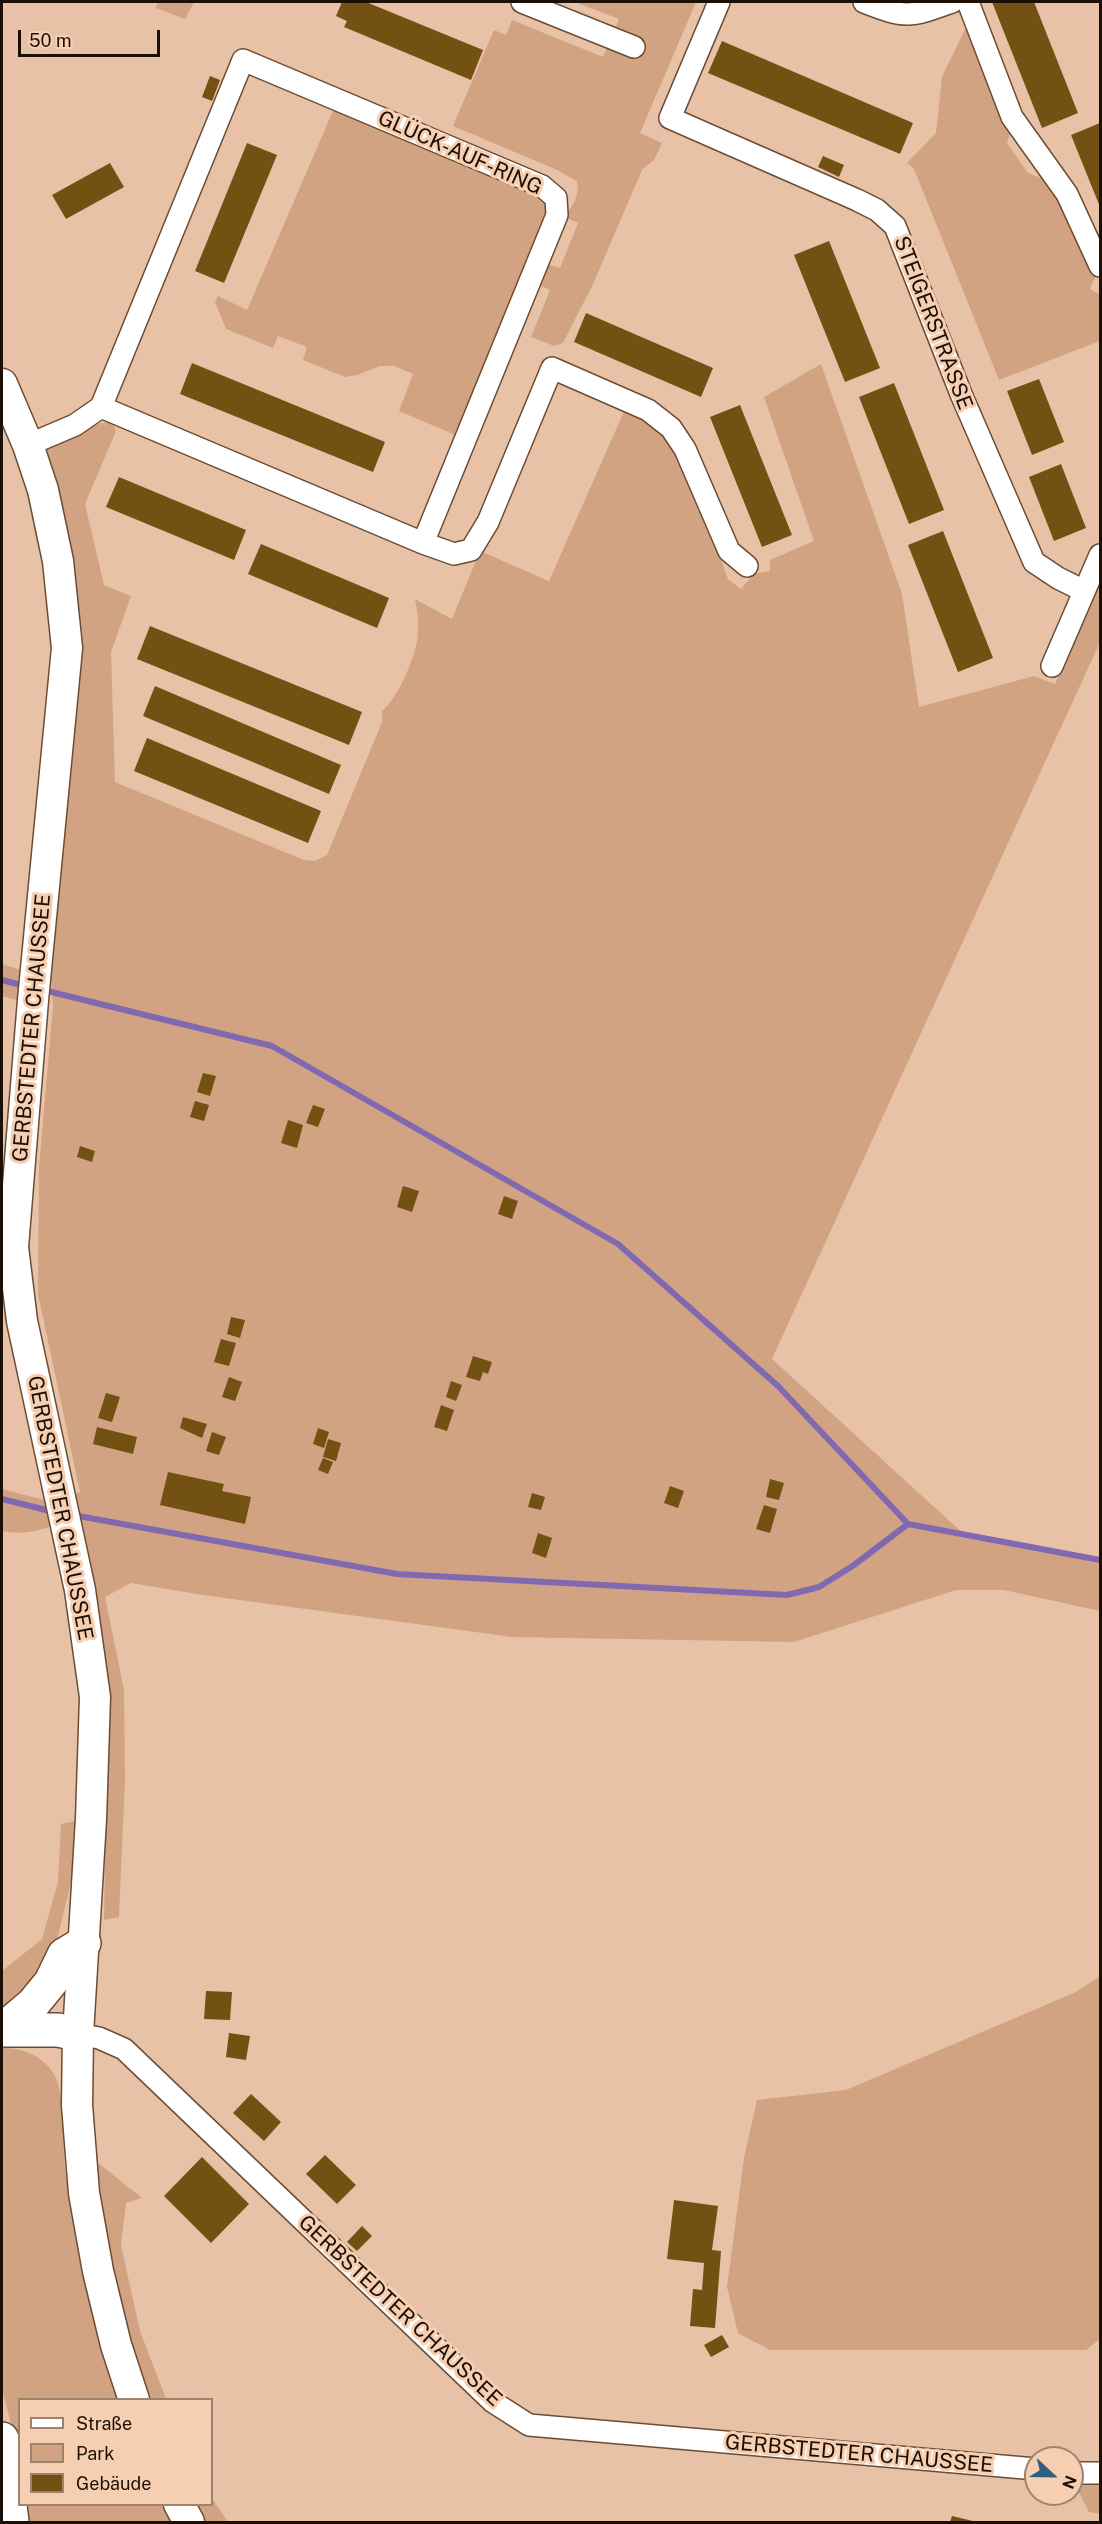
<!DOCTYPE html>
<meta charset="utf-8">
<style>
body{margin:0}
#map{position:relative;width:1102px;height:2524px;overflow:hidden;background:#e8c2a6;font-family:"Public Sans",sans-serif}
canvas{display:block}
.frame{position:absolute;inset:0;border:3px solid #1c0f05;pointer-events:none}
.legend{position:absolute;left:18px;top:2398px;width:195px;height:108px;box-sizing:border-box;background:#f6cfb3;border:2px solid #9f826d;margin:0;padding:8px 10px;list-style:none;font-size:18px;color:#1c0f05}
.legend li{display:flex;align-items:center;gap:12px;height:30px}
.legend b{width:30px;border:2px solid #9f826d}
.north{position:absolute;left:1024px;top:2446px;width:60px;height:60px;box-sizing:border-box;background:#f6cfb3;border:2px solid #9f826d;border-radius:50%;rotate:112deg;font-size:16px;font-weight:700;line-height:24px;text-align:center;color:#1c0f05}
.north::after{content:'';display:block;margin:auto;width:21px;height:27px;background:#2e607d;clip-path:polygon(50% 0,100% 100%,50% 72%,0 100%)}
.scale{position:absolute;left:18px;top:30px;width:142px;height:27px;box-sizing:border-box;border:3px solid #1c0f05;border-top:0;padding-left:8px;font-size:18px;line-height:21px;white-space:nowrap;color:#1c0f05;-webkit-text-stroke:4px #f6cfb3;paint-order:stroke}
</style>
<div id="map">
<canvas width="1102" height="2524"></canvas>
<div class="frame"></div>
<ul class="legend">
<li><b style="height:8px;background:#fff"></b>Straße</li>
<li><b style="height:16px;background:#d1a382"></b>Park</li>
<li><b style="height:16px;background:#725113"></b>Gebäude</li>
</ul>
<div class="north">N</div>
<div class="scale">50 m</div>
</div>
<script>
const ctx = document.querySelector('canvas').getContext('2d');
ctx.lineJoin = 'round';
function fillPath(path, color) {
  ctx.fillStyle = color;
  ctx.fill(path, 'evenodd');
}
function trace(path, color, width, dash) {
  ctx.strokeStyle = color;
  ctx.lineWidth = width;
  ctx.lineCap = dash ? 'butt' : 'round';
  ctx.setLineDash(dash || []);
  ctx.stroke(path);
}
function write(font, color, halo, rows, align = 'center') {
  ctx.font = font + ' "Public Sans",sans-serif';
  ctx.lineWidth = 6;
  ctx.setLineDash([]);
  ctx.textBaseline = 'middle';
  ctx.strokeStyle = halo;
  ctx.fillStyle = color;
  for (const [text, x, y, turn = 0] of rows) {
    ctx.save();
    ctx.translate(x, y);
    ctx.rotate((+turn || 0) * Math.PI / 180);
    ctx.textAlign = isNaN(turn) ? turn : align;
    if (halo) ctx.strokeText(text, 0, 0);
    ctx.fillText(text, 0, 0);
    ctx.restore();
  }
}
const green = new Path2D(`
 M158 2H194L185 19 156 8Z
 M575 2H696L640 133 662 143 654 160 642 170 593 284 563 343 554 346 531 337 550 290 536 284 544 263 560 268 578 223 563 216C573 208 580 194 577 181L555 169 453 126 494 30 506 35 512 20 603 57 619 19Z
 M970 19 1012 127 1007 143 1028 173 1056 184 1097 273 1090 289 1100 294V341L999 380 914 169 907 163 936 133 942 77Z
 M335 106 542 194 549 207 548 226 460 437 399 411 413 374 394 366H380L357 375 345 377 303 360 307 347 278 336 273 348 226 329 215 302 218 296 247 310Z
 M821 364 902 594 919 707 1034 676 1055 684 1100 579V642L772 1359 966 1536 1100 1560V1611L1004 1590H956L794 1642 512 1637 203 1595 131 1583 105 1597 124 1690 125 1778 119 1917 104 1920 107 1737 70 1495 80 1492 38 1294 39 1167 53 1006 51 981 46 979 62 828 45 451C65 440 88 423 112 422L116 431 85 504 104 585 131 596 111 652 115 782 304 860 315 861 327 855 382 722V711C396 700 410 668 415 650 420 634 418 614 415 599L452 619 480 551 549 581 626 407 655 424 689 469 728 579 741 589 754 574 770 571V560L814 541 764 397Z
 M2 964 21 970 17 1000 2 996Z
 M2 1489 44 1500 51 1526C34 1533 19 1534 2 1531Z
 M80 1820 75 1865 54 1953 43 1981 2 2009V1971L42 1939 58 1882 61 1824Z
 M1100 1976V2339L1086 2350H770L738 2333 727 2287 744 2158 757 2100 846 2090 1076 1992Z
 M2 2048C23 2048 44 2056 55 2076 65 2094 62 2153 66 2176 79 2252 98 2326 119 2399L20 2400 19 2484 16 2442 2 2390Z
 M97 2162 142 2198 126 2203 121 2245 140 2331 166 2399H145L104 2251Z
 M1100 2473V2514L1089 2512 1072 2479Z
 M212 2498 228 2522H200L190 2505 212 2504Z
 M21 2505H163L173 2522H23Z`);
const stream = new Path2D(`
 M2 980 25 986
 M43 990 272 1046 618 1244 778 1386 908 1524
 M2 1499 54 1512
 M73 1515 397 1574 787 1595 819 1587 854 1565 908 1524 1100 1560`);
const building = new Path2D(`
 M342 2H366L483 50 471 80 344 27 347 21 336 16Z
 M992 2H1034L1078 113 1042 128Z
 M722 41 913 123 900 154 708 73Z
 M210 76 220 80 212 101 202 97Z
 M1100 123V207L1071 135Z
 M247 143 277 155 224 283 195 271Z
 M823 156 844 165 839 177 818 167Z
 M110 163 124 187 66 219 52 195Z
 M829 241 880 368 845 382 794 255Z
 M586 313 713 368 701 397 574 342Z
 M192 363 385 442 373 472 180 394Z
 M1039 379 1064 442 1032 455 1007 391Z
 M894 383 944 510 909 524 859 397Z
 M740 405 792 535 762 547 710 417Z
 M1061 464 1086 528 1054 541 1029 477Z
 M119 477 246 530 234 560 106 507Z
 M943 531 993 658 958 672 908 545Z
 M261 544 389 598 377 628 248 574Z
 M150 626 362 712 349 745 137 659Z
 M155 686 341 765 329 794 143 716Z
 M147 738 321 811 308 843 134 771Z
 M203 1073 216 1076 210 1096 197 1092Z
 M195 1101 209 1105 204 1121 190 1117Z
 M313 1105 325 1109 318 1127 306 1123Z
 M288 1120 303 1125 297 1148 281 1143Z
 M80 1146 95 1151 92 1162 77 1157Z
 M403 1186 419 1191 412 1212 397 1207Z
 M504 1196 518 1201 512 1219 498 1214Z
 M231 1317 245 1320 240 1338 227 1334Z
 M221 1339 236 1343 229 1366 214 1362Z
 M473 1356 492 1362 488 1374 483 1372 480 1381 466 1377Z
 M229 1377 242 1382 235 1401 222 1397Z
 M451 1381 462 1385 456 1401 446 1397Z
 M106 1393 120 1397 112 1422 98 1418Z
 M441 1405 454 1410 447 1431 434 1427Z
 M183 1417 207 1424 202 1438 180 1428Z
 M97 1427 137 1437 133 1454 93 1444Z
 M318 1428 329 1432 324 1448 313 1444Z
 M212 1432 226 1437 219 1455 206 1451Z
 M328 1439 341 1443 336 1461 323 1457Z
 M323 1458 333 1462 328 1474 318 1470Z
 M168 1472 224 1484 222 1491 251 1497 245 1524 160 1505Z
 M770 1479 784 1483 779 1500 766 1497Z
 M670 1486 684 1491 678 1508 664 1503Z
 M532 1493 545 1497 541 1510 528 1507Z
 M764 1505 777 1509 770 1533 756 1529Z
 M538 1533 552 1538 546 1558 532 1553Z
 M206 1991 232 1992 230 2020 204 2019Z
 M229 2033 250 2036 246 2060 226 2057Z
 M251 2094 281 2122 264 2141 233 2113Z
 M325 2155 356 2185 337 2204 306 2174Z
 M202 2157 249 2204 211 2243 164 2196Z
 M674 2200 718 2206 712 2250 721 2251 715 2328 690 2326 693 2289 702 2290 704 2263 667 2259Z
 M362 2226 372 2236 357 2251 347 2242Z
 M722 2335 729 2347 711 2357 704 2345Z
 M952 2516 977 2522H950Z`);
const minor = new Path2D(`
 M522 2 634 47
 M719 2 670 118 857 200 877 210 895 226 961 394 1034 562 1058 578 1084 591
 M864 2C907 19 910 17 952 2
 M968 2 1012 117 1067 194 1100 266
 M28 445 75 425 101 407 243 60 542 186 556 198 557 215 423 543 101 407
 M423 543 454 554 471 550 488 522 552 368 648 410 671 428 685 449 729 551 747 566
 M1052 666 1100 555
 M78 2034 99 2038 124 2049 493 2402 529 2425 1036 2469
 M1072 2473H1100`);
const secondary = new Path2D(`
 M2 384 28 445 43 490 58 561 67 648 33 1000 13 1247 22 1321 80 1590 95 1697 91 1819 78 2034 77 2105 84 2193 98 2271 116 2345 134 2400
 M179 2504 189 2522`);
const primary = new Path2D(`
 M2 2030 33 2004 51 1982 64 1955 84 1943
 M2 2030H58L78 2034
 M2 2439 12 2522`);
const streetNames = [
 ["GLÜCK-AUF-RING",460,153,24],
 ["STEIGERSTRASSE",933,323,69],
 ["GERBSTEDTER CHAUSSEE",32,1028,-85],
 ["GERBSTEDTER CHAUSSEE",60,1508,79],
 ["GERBSTEDTER CHAUSSEE",400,2311,43],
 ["GERBSTEDTER CHAUSSEE",859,2454,5]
];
fillPath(green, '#d1a382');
trace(stream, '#8069b0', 6);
fillPath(building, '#725113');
trace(minor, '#6c4c33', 24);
trace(secondary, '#6c4c33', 33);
trace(primary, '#6c4c33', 36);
trace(minor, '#fff', 21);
trace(secondary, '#fff', 30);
trace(primary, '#fff', 33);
write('21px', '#1c0f05', '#f6cfb3', streetNames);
</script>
